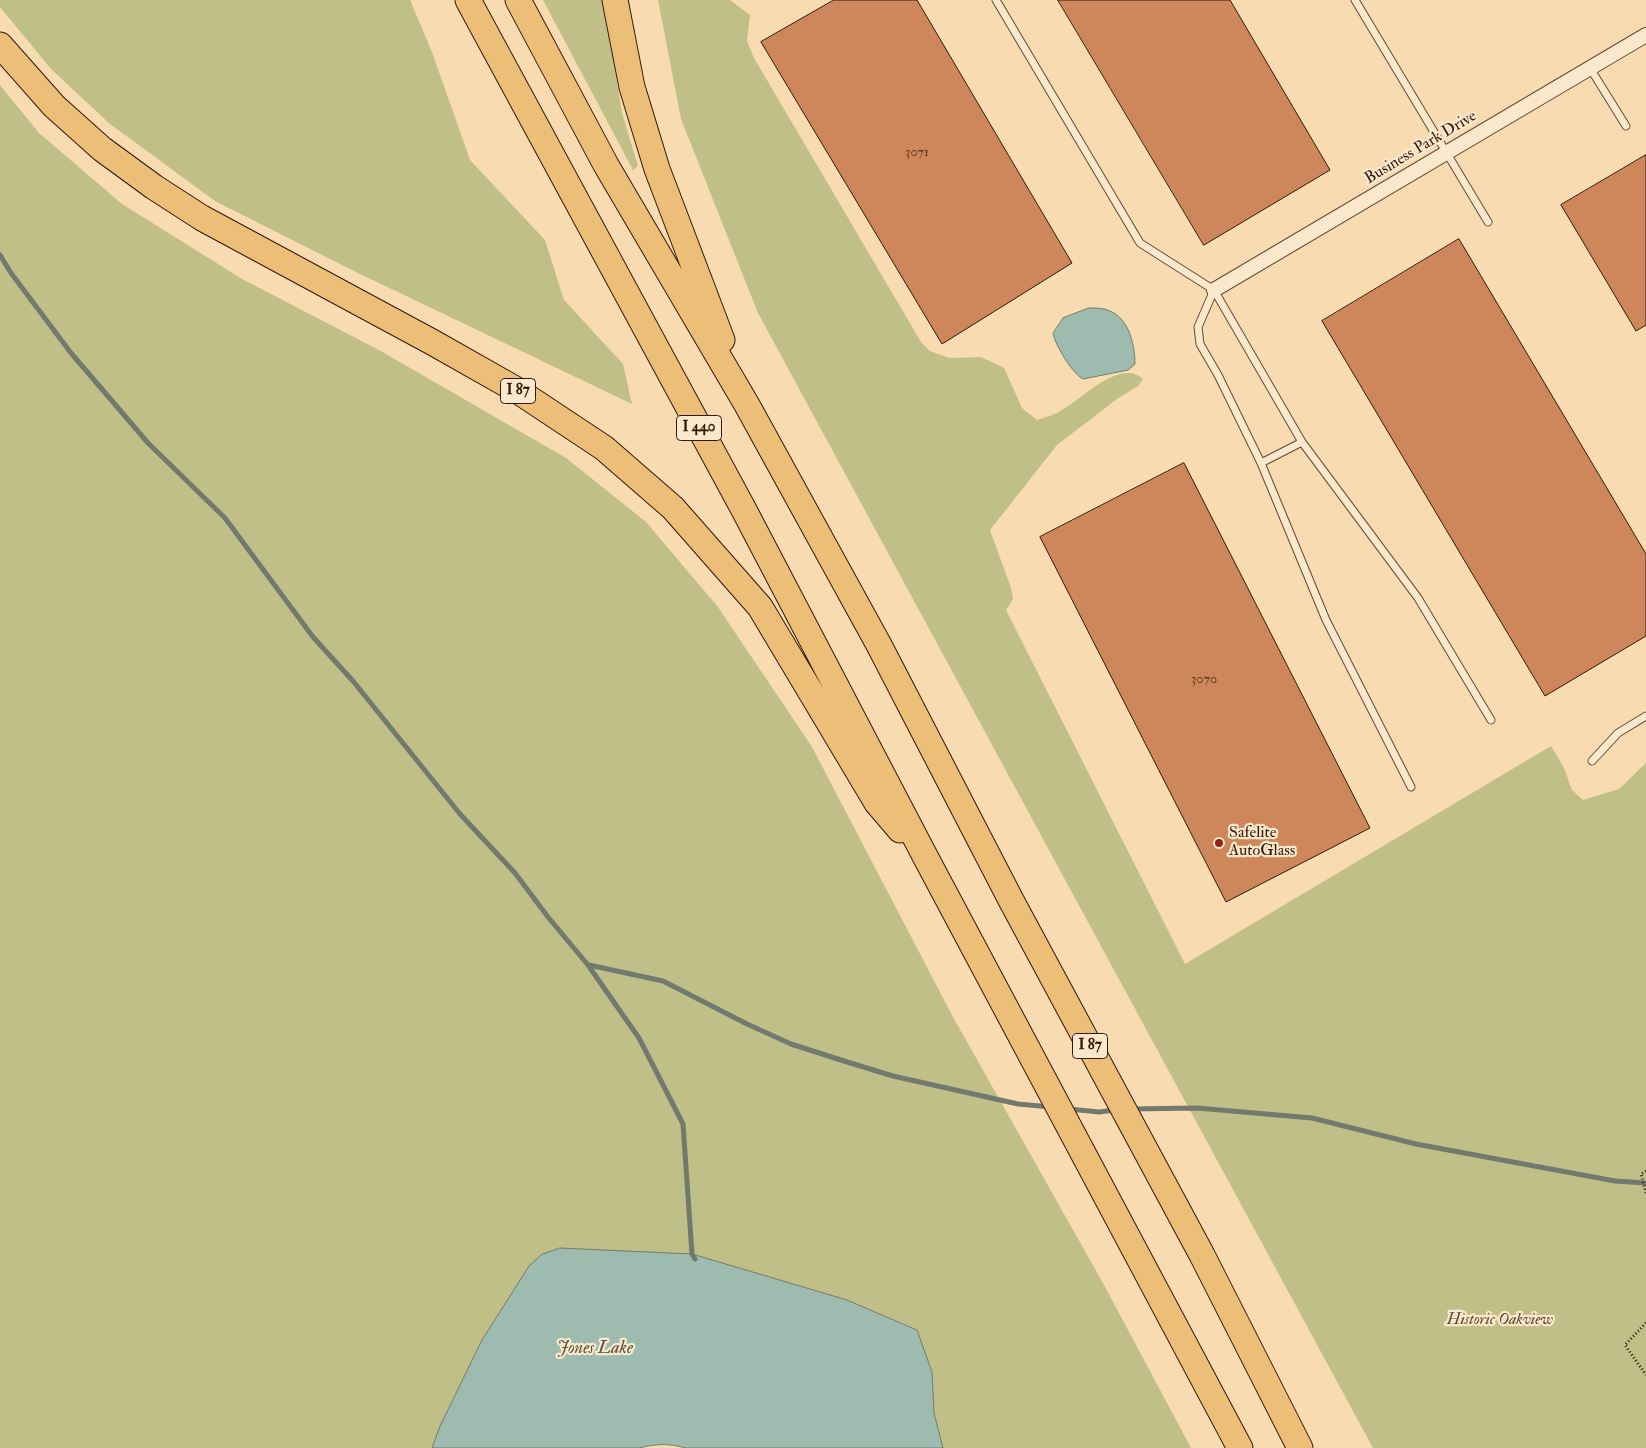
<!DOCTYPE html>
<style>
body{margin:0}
canvas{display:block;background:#f8dbb0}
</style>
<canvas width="1646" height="1448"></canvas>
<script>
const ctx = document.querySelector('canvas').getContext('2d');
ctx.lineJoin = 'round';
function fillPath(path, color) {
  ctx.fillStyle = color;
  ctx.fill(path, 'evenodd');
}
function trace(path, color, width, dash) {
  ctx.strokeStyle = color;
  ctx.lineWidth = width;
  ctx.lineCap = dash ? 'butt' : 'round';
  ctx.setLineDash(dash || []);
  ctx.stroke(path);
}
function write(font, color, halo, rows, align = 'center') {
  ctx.font = font + ' "IM FELL Double Pica",serif';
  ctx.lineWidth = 4.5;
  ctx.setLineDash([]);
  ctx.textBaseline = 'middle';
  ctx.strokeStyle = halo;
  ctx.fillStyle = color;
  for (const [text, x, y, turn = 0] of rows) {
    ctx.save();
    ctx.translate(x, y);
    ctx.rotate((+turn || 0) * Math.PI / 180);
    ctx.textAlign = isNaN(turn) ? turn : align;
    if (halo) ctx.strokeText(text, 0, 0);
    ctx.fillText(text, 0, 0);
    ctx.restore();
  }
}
const green = new Path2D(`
 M0 0H410L432 52 470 160 545 240 564 300 623 364 632 404 356 272 215 201 110 124 51 69 0 7Z
 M543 0H604L622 113 638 166 633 170Z
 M658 0H730L750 15 747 41 754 58 921 342 930 351 949 358 981 357 1004 368 1022 408 1037 420C1045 417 1055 415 1062 410 1082 399 1120 358 1143 379L1138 386 1117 399 1057 445 990 530 1011 588 1013 599 1006 610 1185 964 1551 746 1564 768 1572 790 1583 800 1619 789 1646 763V1448H1373L758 313 681 119Z
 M0 85 39 133 122 204 242 279 379 350 566 458 646 522 718 607 812 747 953 1017 1104 1285 1191 1448H943L934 1413 932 1372 916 1329 847 1300 692 1254 529 1266 482 1340 440 1426 432 1448H0Z`);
const water = new Path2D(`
 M1089 308C1097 308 1105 308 1112 312 1130 321 1135 347 1135 364L1128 370 1083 379C1072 373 1055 345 1053 333L1063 318Z
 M560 1248 692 1254 847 1300 917 1330 932 1372 934 1413 943 1448H685C669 1443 656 1444 639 1448H432L440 1426 482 1340 529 1266 541 1255Z`);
const stream = new Path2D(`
 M0 255 11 273 71 353 148 443 225 518 313 637 353 681 460 814 515 873 548 917 588 965 639 1038 683 1124 692 1254 695 1259
 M589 965 663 981 747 1024 791 1044 844 1061 893 1076 1018 1104 1051 1107
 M1069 1109 1099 1112 1115 1110
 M1131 1109 1197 1108 1312 1118 1416 1144 1615 1181 1646 1183`);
const building = new Path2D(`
 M834 0H917L1072 263 942 344 761 42Z
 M1058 0H1230L1330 170 1204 245Z
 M1646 155V325L1636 331 1561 205Z
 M1459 239 1646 554V636L1545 696 1322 321Z
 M1184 463 1370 828 1226 902 1040 537Z`);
const path = new Path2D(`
 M1646 1171 1641 1174 1646 1193
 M1646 1323 1625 1345 1646 1375`);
const service = new Path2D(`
 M996 0 1140 243 1214 290 1302 442 1261 463
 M1355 0 1488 222
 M1590 68 1626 126
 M1214 290 1198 327 1200 344 1218 375 1261 463 1326 620 1411 787
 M1302 442 1418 598 1491 720
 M1592 761 1618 733 1646 716`);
const minor = new Path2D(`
 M1214 290 1646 35`);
const motorway = new Path2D(`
 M468 0 744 510 926 858 1240 1448
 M518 0 606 165 747 405 879 645 1012 902 1202 1255 1300 1448
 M615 0 632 87 657 169 722 340
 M0 45 54 106 102 149 154 187 202 218 432 342 515 389 604 448 673 508 760 607 877 803 900 830`);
const markers = [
 [1219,843,5,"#8f2418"]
];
const numberNames = [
 ["3071",917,153],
 ["3070",1204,680]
];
const shields = [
 [518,391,35],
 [699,428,45],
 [1090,1046,35]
];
const shieldNames = [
 ["I 87",518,391],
 ["I 440",699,428],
 ["I 87",1090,1046]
];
const streetNames = [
 ["Business Park Drive",1421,148,-31]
];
const poiNames = [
 ["Safelite",1229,834],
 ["AutoGlass",1229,852]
];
const parkNames = [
 ["Historic Oakview",1500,1321]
];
const waterNames = [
 ["Jones Lake",595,1349]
];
fillPath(green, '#c0bf88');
fillPath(water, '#9dbbaf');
trace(water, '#727a6d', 1);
trace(stream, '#727a6d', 5);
fillPath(building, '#cd875a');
trace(building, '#32180b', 1);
trace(service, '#644934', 9);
trace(minor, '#644934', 16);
trace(motorway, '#32180b', 27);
trace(path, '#32180b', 3, [1, 2.5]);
trace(service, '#fae8cc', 7);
trace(minor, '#fae8cc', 14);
trace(motorway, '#ecbe78', 25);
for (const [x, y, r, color] of markers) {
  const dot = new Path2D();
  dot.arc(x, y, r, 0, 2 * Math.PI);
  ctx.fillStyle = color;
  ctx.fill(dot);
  trace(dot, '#fae8cc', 2);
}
write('14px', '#59341f', null, numberNames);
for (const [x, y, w] of shields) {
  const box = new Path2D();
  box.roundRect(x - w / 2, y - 12.5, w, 25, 4);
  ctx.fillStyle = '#fae8cc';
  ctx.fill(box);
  trace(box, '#32180b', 1);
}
write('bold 15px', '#32180b', null, shieldNames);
write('16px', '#32180b', '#fae8cc', streetNames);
write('16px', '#32180b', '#fae8cc', poiNames, 'left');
write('italic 16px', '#5d4a30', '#fae8cc', parkNames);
write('italic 18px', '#575144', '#fae8cc', waterNames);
</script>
